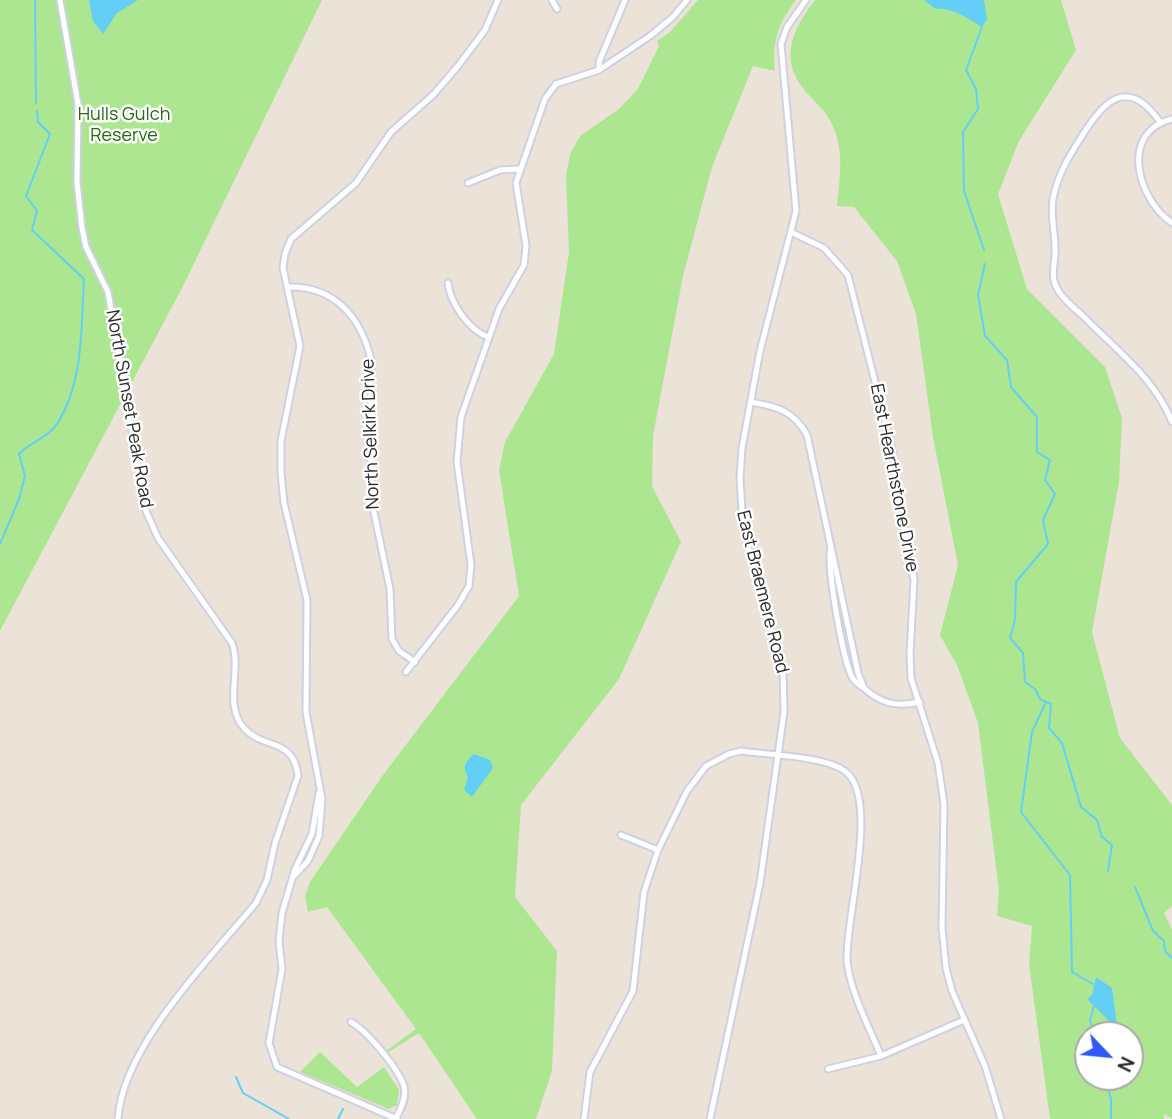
<!DOCTYPE html>
<style>
body{margin:0}
#map{position:relative;width:1172px;height:1119px;overflow:hidden;background:#ebe3d8;font-family:Manrope,sans-serif}
canvas{display:block}
.north{position:absolute;left:1074px;top:1021px;width:70px;height:70px;box-sizing:border-box;background:#fff;border:2px solid #a9a9a9;border-radius:50%;rotate:116deg;font-size:19px;font-weight:700;line-height:28px;text-align:center;color:#282828}
.north::after{content:'';display:block;margin:auto;width:24px;height:32px;background:#3157ff;clip-path:polygon(50% 0,100% 100%,50% 72%,0 100%)}
</style>
<div id="map">
<canvas width="1172" height="1119"></canvas>
<div class="north">N</div>
</div>
<script>
const ctx = document.querySelector('canvas').getContext('2d');
ctx.lineJoin = 'round';
function fillPath(path, color) {
  ctx.fillStyle = color;
  ctx.fill(path, 'evenodd');
}
function trace(path, color, width, dash) {
  ctx.strokeStyle = color;
  ctx.lineWidth = width;
  ctx.lineCap = dash ? 'butt' : 'round';
  ctx.setLineDash(dash || []);
  ctx.stroke(path);
}
function write(font, color, halo, rows, align = 'center') {
  ctx.font = font + ' Manrope,sans-serif';
  ctx.lineWidth = 5;
  ctx.setLineDash([]);
  ctx.textBaseline = 'middle';
  ctx.strokeStyle = halo;
  ctx.fillStyle = color;
  for (const [text, x, y, turn = 0] of rows) {
    ctx.save();
    ctx.translate(x, y);
    ctx.rotate((+turn || 0) * Math.PI / 180);
    ctx.textAlign = isNaN(turn) ? turn : align;
    if (halo) ctx.strokeText(text, 0, 0);
    ctx.fillText(text, 0, 0);
    ctx.restore();
  }
}
const green = new Path2D(`
 M0 0H322L183 286 0 631Z
 M698 0H796C778 24 772 42 775 71L753 66 712 167 683 276 653 436 652 486 681 542 619 679 521 805 515 897 557 951 552 1071 536 1119H477L419 1033 387 1053 386 1051 416 1029 327 907 308 912 305 896 310 882 383 775 519 596 499 470 505 442 554 354 569 252 566 176 570 154 580 136 619 109 638 89 659 46 657 41 670 32Z
 M815 0H1061L1076 50 1019 141 998 194 1027 289 1105 367 1122 418 1119 482 1092 632 1120 738 1172 805V906L1164 913 1172 930V1119L1164 1114V1119H1050L1029 964 1032 926 997 916 999 891 978 723 957 665 940 635 958 565 933 437 916 314 897 261 854 207 837 206C840 178 844 152 833 126 827 112 816 103 806 92 778 59 792 30 815 0ZM1088 1035H1130V1077H1088Z
 M320 1052 357 1087 384 1067 399 1090 397 1105 389 1109 300 1072Z`);
const water = new Path2D(`
 M89 0H138L117 13 103 34 93 21Z
 M924 0H984L987 19 982 27C970 19 950 7 936 9Z
 M474 754 490 760 493 768 472 797 464 790 468 777C462 766 465 763 474 754Z
 M1096 977 1112 988 1117 1025 1111 1023 1087 999 1092 995Z`);
const stream = new Path2D(`
 M35 0 36 103
 M982 27 966 70 976 89 978 109 963 132 964 191 984 250
 M985 264 978 295 985 336 1007 360 1011 387 1037 417V452L1050 460 1045 480 1055 494 1043 520 1048 544 1016 582 1015 620 1010 638 1023 653 1025 682 1035 689 1040 699 1051 704 1049 728 1062 743 1081 807 1097 820 1102 837 1112 845 1108 871
 M0 544 19 499 25 476 19 454C30 442 48 438 57 424 84 382 81 327 84 279L32 230 37 211 26 196 50 134 38 122 37 111
 M1046 702 1032 732 1021 812 1070 875 1072 972 1093 984
 M1135 887 1153 931 1164 941 1165 951 1172 958
 M1094 1035 1090 1020 1094 1006
 M236 1077 243 1093 289 1119
 M1105 1077 1111 1099V1119
 M338 1119 343 1109`);
const street = new Path2D(`
 M60 0 78 104 77 182 82 228 86 247 108 292 146 511 158 538 232 643C242 670 223 705 244 728 263 750 294 737 298 776L275 843 267 880 256 903C211 957 122 1047 118 1119
 M552 0 557 9
 M599 70V62L625 0
 M1172 119C1119 132 1137 199 1172 223
 M1160 122C1128 76 1104 100 1082 136 1069 156 1057 176 1053 199 1050 217 1056 235 1055 253 1055 263 1051 274 1055 284 1060 297 1073 307 1083 316 1115 349 1155 378 1172 422
 M468 183 500 170 518 169
 M793 233 824 248 848 275 891 445 914 580 910 654 911 678 938 763 944 804 942 928 946 968 952 991 985 1066 1001 1119
 M448 283C450 303 469 330 488 337
 M287 287C333 285 361 316 371 360V498L390 589 392 639 399 651 415 662
 M750 402C776 406 794 411 807 435L858 673 864 688C859 685 855 683 852 677 843 659 826 567 831 547
 M406 672 458 605 469 586 471 565 457 462 461 417 499 309 524 265 526 246 516 183 545 99 556 84 599 70 650 36 673 17 687 0
 M864 688C881 704 897 707 920 702
 M319 793 312 834 295 869 282 913 279 941 282 969 269 1043 277 1067 397 1119
 M621 835 658 850
 M295 875 308 861 319 836 322 799 306 712 307 600 284 503 281 473V441L300 346 283 268 285 254 291 239 356 183 391 132 433 95 458 66 485 30 498 0
 M351 1022C367 1031 398 1068 404 1086 407 1097 401 1109 396 1118
 M828 1069 881 1056 964 1020
 M584 1119 590 1072 633 991 644 892 658 850 687 791 706 766 729 754 741 751C768 755 826 756 846 772 880 799 845 921 847 960 849 989 870 1029 881 1056
 M710 1119 760 883 784 712 783 668 743 529 740 478 742 448 760 351 796 211 781 44 787 27 806 0`);
const parkNames = [
 ["Hulls Gulch",124,115],
 ["Reserve",124,136]
];
const streetNames = [
 ["North Sunset Peak Road",129,409,80],
 ["North Selkirk Drive",371,434,-92],
 ["East Hearthstone Drive",894,478,79],
 ["East Braemere Road",762,592,76]
];
fillPath(green, '#ade690');
fillPath(water, '#63cef6');
trace(stream, '#63cef6', 2);
trace(street, '#cdd1e2', 9);
trace(street, '#fff', 5);
write('18px', '#266815', '#fff', parkNames);
write('18px', '#282828', '#fff', streetNames);
</script>
